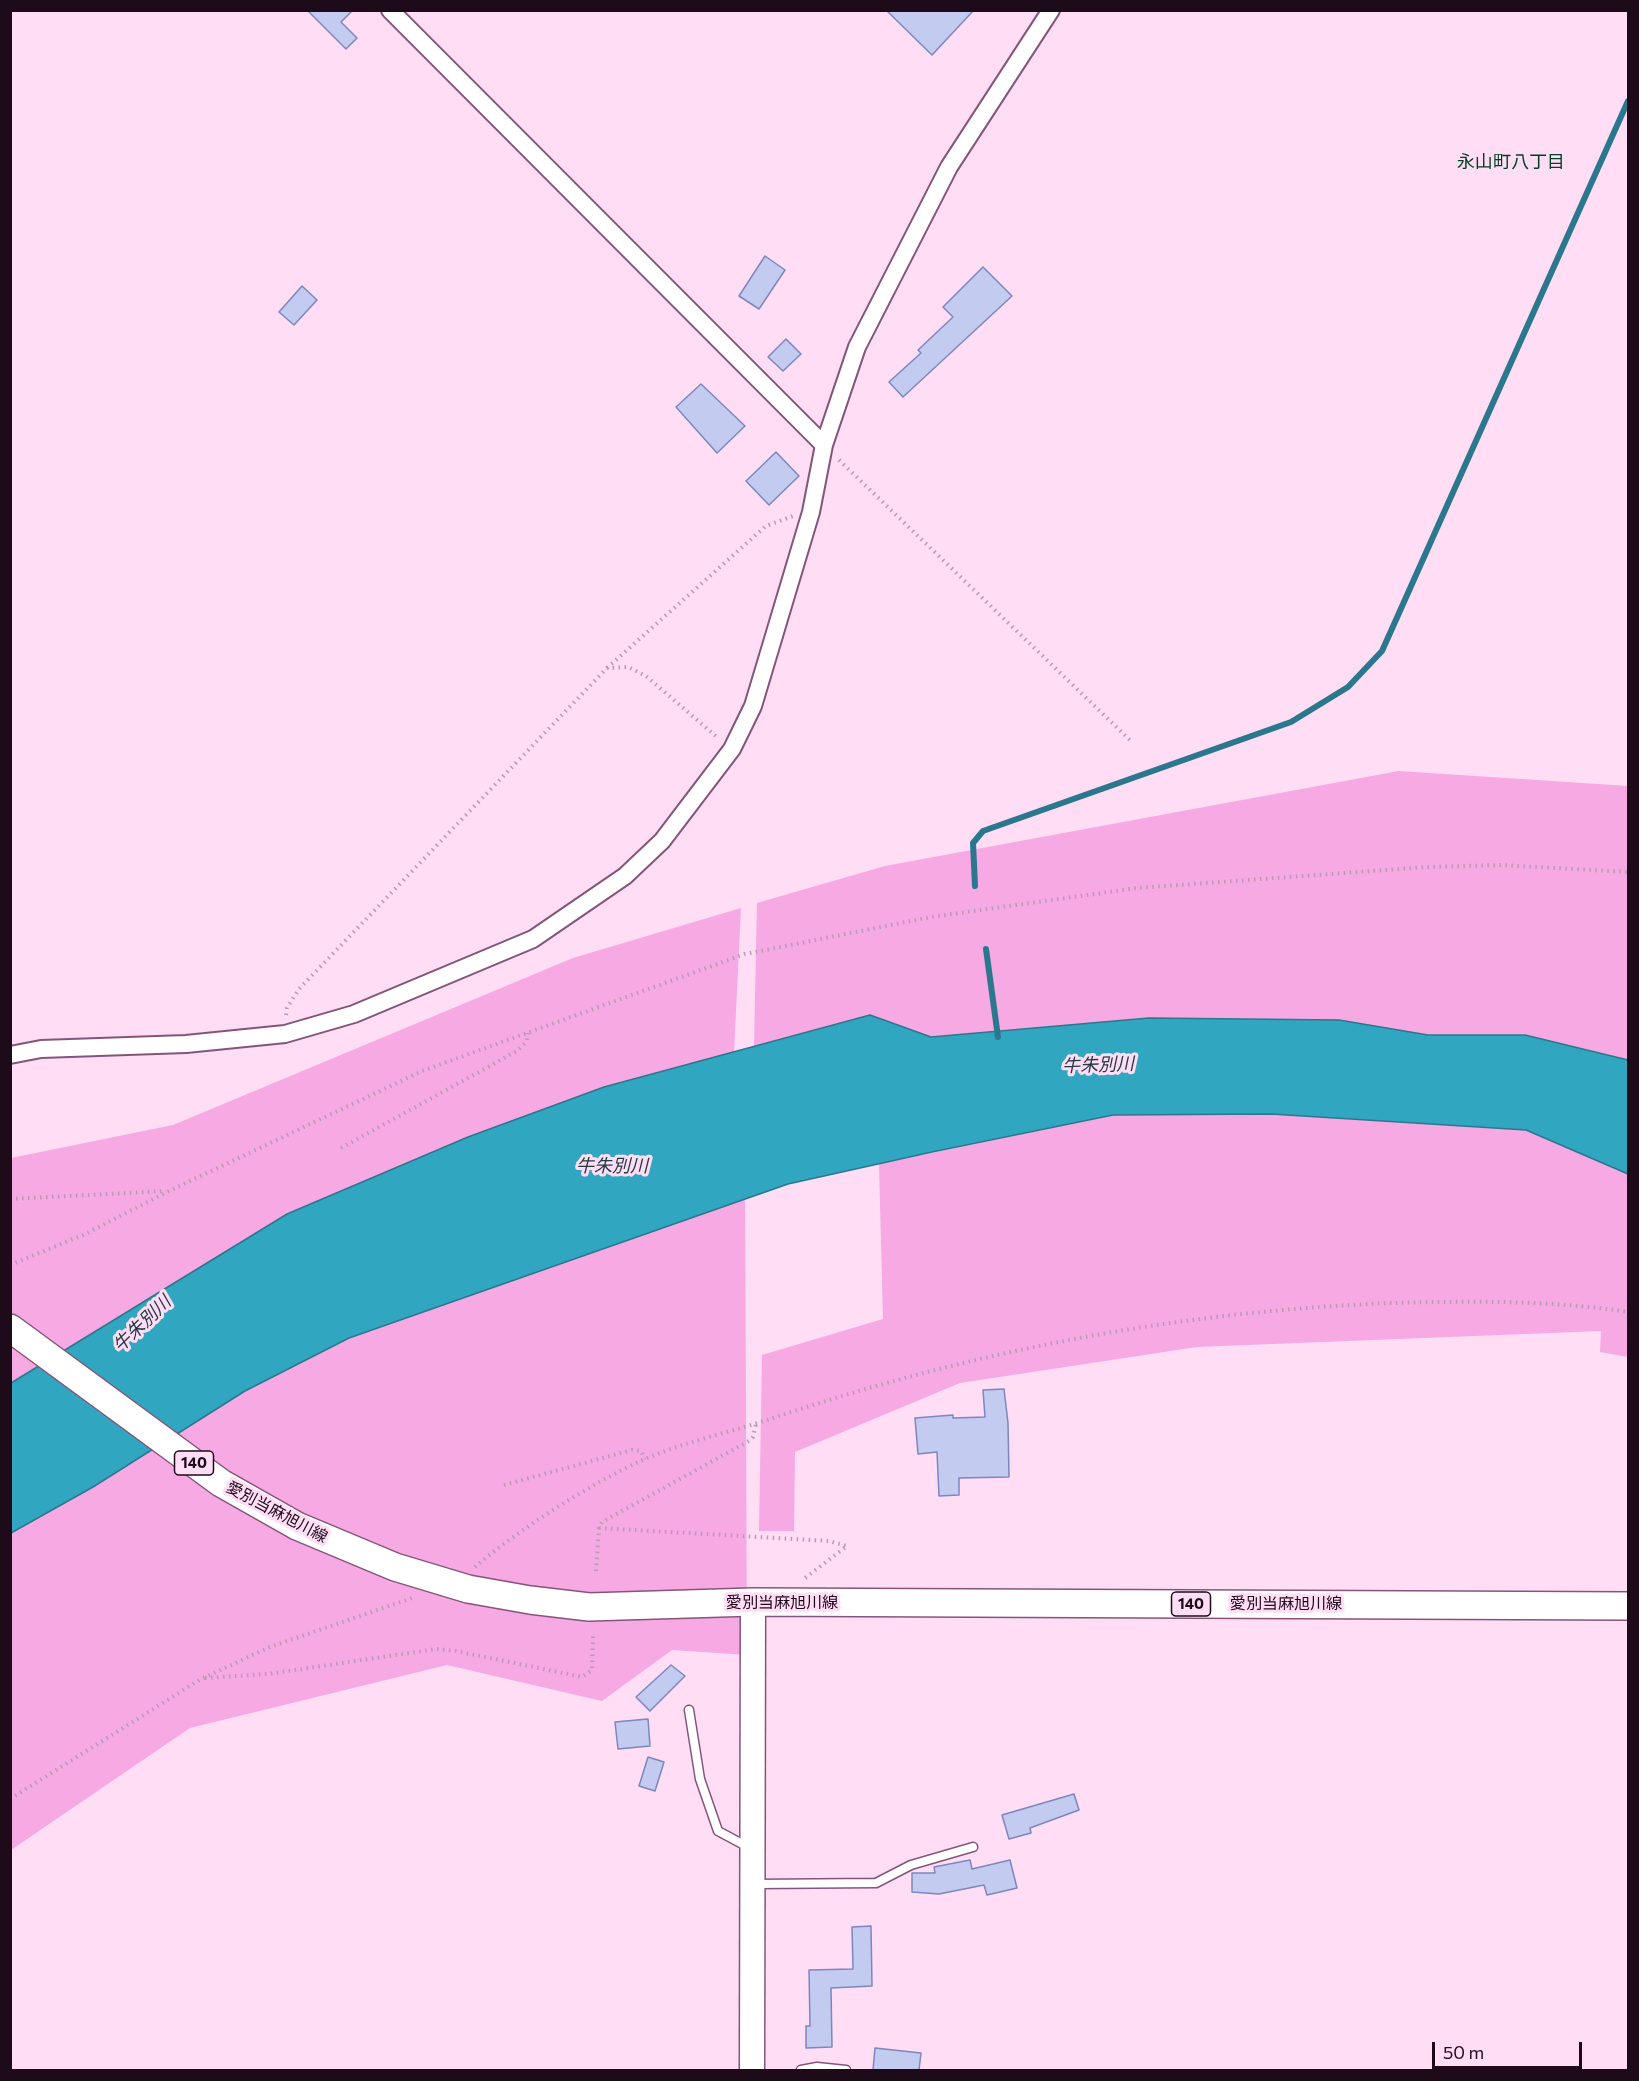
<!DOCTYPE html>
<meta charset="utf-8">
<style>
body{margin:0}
#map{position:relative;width:1639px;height:2081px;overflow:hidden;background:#feddf5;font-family:Commissioner,sans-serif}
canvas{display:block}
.frame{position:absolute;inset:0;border:12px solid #1e0b1a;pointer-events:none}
.scale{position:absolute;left:1432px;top:2042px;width:150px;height:27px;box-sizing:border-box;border:3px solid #1e0b1a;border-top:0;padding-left:8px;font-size:18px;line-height:21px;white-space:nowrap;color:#1e0b1a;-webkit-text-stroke:4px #feddf5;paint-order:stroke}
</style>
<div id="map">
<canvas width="1639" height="2081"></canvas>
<div class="frame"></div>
<div class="scale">50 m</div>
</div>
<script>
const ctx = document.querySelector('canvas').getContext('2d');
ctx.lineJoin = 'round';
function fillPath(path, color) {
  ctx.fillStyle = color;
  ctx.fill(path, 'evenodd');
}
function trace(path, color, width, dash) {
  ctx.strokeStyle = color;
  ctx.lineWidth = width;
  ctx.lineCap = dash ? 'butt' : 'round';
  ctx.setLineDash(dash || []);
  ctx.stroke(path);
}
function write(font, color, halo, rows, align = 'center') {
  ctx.font = font + ' Commissioner,"Noto Sans JP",sans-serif';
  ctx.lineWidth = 6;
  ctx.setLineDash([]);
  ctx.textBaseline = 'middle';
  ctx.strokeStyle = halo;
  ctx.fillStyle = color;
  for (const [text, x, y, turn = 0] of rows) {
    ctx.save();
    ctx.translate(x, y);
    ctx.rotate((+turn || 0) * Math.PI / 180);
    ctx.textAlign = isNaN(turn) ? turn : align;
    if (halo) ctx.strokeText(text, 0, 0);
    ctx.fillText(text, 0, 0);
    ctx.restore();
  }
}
const green = new Path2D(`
 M1399 771 1628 786V1060L1525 1035H1428L1339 1020 1149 1018 931 1037 870 1015 754 1046 757 903 885 866Z
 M741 908 734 1052 604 1087 468 1137 287 1214 11 1383V1158L173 1125 573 958Z
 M1271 1114 1526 1130 1628 1174V1357L1600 1352 1601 1331 1197 1347 960 1383 795 1452 794 1531H759L762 1355 883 1319 879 1164 1113 1115Z
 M745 1199 747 1655 672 1650 602 1701 447 1665 190 1728 11 1850V1533L93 1487 245 1391 349 1338Z`);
const water = new Path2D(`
 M870 1015 931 1037 1149 1018 1339 1020 1428 1035H1525L1628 1060V1174L1526 1130 1271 1114 1113 1115 932 1152 788 1184 349 1338 245 1391 93 1487 11 1533V1383L287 1214 468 1137 604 1087Z`);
const stream = new Path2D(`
 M975 886 973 843 983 831 1291 722 1348 687 1382 651 1628 101
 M986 949 998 1037`);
const building = new Path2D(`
 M307 10H353L341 22 357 38 346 49Z
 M886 10H974L932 55Z
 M765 256 785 270 759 309 739 296Z
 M983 267 1012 296 903 397 889 382 921 353 918 350 953 317 943 307Z
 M302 286 317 300 294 325 279 312Z
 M786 339 801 354 783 371 768 357Z
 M701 384 745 426 717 453 676 407Z
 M776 452 799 476 769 505 746 481Z
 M1004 1389 1008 1423 1009 1477 959 1478V1495L939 1496 937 1452 918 1454 915 1418 953 1415V1418L985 1417 983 1390Z
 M671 1665 685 1676 650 1711 636 1697Z
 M648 1719 650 1746 618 1749 615 1722Z
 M648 1757 664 1762 655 1791 639 1786Z
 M1074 1794 1079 1810 1030 1828 1031 1833 1009 1839 1002 1815Z
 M970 1860 972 1869 1010 1860 1017 1888 987 1895 984 1885 939 1894 912 1892V1873H935L934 1867Z
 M871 1926 872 1986 831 1988 832 2047 806 2048V2026H810L809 1970 853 1969 852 1927Z
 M875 2048 921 2053 919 2070H873Z`);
const path = new Path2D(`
 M839 460 1132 742
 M607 668 766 526 793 516
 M286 1015 287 1008 299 989 607 668 628 667 646 676 718 738
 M341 1148 517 1051 527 1041 528 1033
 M10 1199 166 1191
 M10 1265 83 1235 169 1191 422 1071 745 954 931 917 1137 888 1427 867 1501 865 1628 872
 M504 1485 632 1450 641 1451 645 1459
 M599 1528 829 1541 847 1546 805 1578
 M475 1567C519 1529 590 1484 643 1460 685 1441 733 1432 776 1417 977 1350 1180 1311 1393 1303 1471 1301 1551 1300 1628 1312
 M596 1571 599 1528 602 1522 749 1441 753 1437 756 1424
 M205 1678 268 1674 436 1649 456 1651 582 1677 592 1670 593 1636
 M10 1799 201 1679 270 1647 415 1597`);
const lane = new Path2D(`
 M689 1710 700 1779 718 1831 748 1847
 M756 1884 876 1883 911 1865 973 1847
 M801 2070 817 2067 846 2070`);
const street = new Path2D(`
 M390 10 824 445
 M10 1055 41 1049 186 1044 285 1034 354 1014 533 939 625 876 662 841 732 749 753 706 811 512 824 445 857 347 949 167 1051 10`);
const secondary = new Path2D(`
 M752 2070 753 1602`);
const primary = new Path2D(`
 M10 1328 221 1483 297 1526 395 1567 468 1589 530 1600 589 1607 753 1602 1628 1606`);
const shields = [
 [194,1463,39],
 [1191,1604,39]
];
const shieldNames = [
 ["140",194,1463],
 ["140",1191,1604]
];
const streetNames = [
 ["愛別当麻旭川線",277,1512,28],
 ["愛別当麻旭川線",782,1603],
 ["愛別当麻旭川線",1286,1604]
];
const neighbourhoodNames = [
 ["永山町八丁目",1511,162]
];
const waterNames = [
 ["牛朱別川",1098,1065,-2],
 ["牛朱別川",612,1166],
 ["牛朱別川",142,1324,-44]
];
fillPath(green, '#f6a9e3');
fillPath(water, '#31a6c0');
trace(water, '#2b788e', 1.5);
trace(stream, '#2b788e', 6);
fillPath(building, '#c3cbf1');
trace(building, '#7d87bc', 1.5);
trace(lane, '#855579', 11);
trace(street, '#855579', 20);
trace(secondary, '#855579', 27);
trace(primary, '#855579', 30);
trace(path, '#b89bb1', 4, [1.5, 4.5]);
trace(lane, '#fff', 8);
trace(street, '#fff', 16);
trace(secondary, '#fff', 24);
trace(primary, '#fff', 27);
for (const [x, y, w] of shields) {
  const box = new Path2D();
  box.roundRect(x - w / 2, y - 12, w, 24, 4.5);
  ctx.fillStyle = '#feddf5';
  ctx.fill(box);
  trace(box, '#1e0b1a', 1.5);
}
write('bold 15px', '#1e0b1a', null, shieldNames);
write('16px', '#1e0b1a', '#feddf5', streetNames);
write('18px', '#004023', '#feddf5', neighbourhoodNames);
write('italic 18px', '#223b41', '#feddf5', waterNames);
</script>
